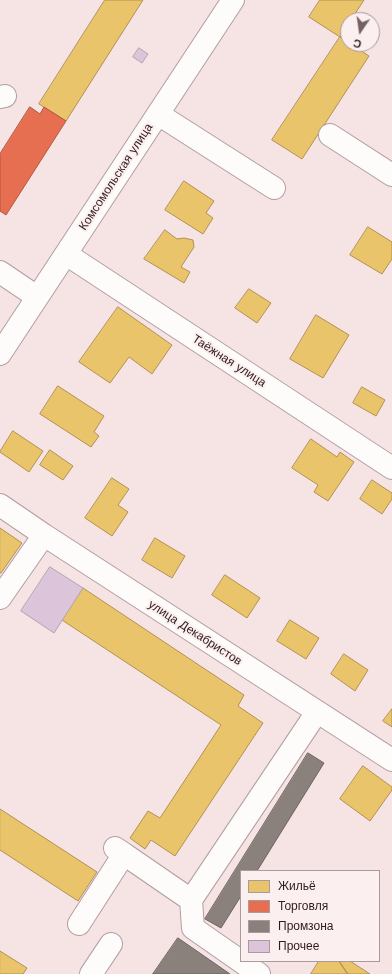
<!DOCTYPE html>
<meta charset="utf-8">
<style>
body{margin:0}
#map{position:relative;width:392px;height:974px;overflow:hidden;background:#f6e3e4;font-family:"Work Sans",sans-serif}
canvas{display:block}
.legend{position:absolute;left:240px;top:870px;width:140px;height:92px;box-sizing:border-box;background:#fbefef;border:1px solid #aa9a9b;margin:0;padding:5px 7px;list-style:none;font-size:12px;color:#301b1c}
.legend li{display:flex;align-items:center;gap:8px;height:20px}
.legend b{width:20px;border:1px solid #aa9a9b}
.north{position:absolute;left:340px;top:12px;width:40px;height:40px;box-sizing:border-box;background:#fbefef;border:1px solid #aa9a9b;border-radius:50%;rotate:193deg;font-size:11px;font-weight:700;line-height:16px;text-align:center;color:#301b1c}
.north::after{content:'';display:block;margin:auto;width:14px;height:18px;background:#756162;clip-path:polygon(50% 0,100% 100%,50% 72%,0 100%)}
</style>
<div id="map">
<canvas width="392" height="974"></canvas>
<ul class="legend">
<li><b style="height:11px;background:#e9c46a"></b>Жильё</li>
<li><b style="height:11px;background:#e76f51"></b>Торговля</li>
<li><b style="height:11px;background:#8a817c"></b>Промзона</li>
<li><b style="height:11px;background:#dcc5da"></b>Прочее</li>
</ul>
<div class="north">С</div>
</div>
<script>
const ctx = document.querySelector('canvas').getContext('2d');
ctx.lineJoin = 'round';
function fillPath(path, color) {
  ctx.fillStyle = color;
  ctx.fill(path, 'evenodd');
}
function trace(path, color, width, dash) {
  ctx.strokeStyle = color;
  ctx.lineWidth = width;
  ctx.lineCap = dash ? 'butt' : 'round';
  ctx.setLineDash(dash || []);
  ctx.stroke(path);
}
function write(font, color, halo, rows, align = 'center') {
  ctx.font = font + ' "Work Sans",sans-serif';
  ctx.lineWidth = 4;
  ctx.setLineDash([]);
  ctx.textBaseline = 'middle';
  ctx.strokeStyle = halo;
  ctx.fillStyle = color;
  for (const [text, x, y, turn = 0] of rows) {
    ctx.save();
    ctx.translate(x, y);
    ctx.rotate((+turn || 0) * Math.PI / 180);
    ctx.textAlign = isNaN(turn) ? turn : align;
    if (halo) ctx.strokeText(text, 0, 0);
    ctx.fillText(text, 0, 0);
    ctx.restore();
  }
}
const homes = new Path2D(`
 M105 0H143L66 121 39 104Z
 M320 0H364L351 20H348V25L340 37 309 17Z
 M340 37 348 42V44H351L369 56 302 159 272 140Z
 M184 181 214 201 206 213 213 218 203 234 165 210Z
 M368 227 392 242V259L382 274 350 255Z
 M165 230 177 239 184 238 193 240 194 247 181 267 190 272 184 283 144 259Z
 M249 289 271 303 257 323 235 308Z
 M118 307 172 345 152 374 129 357 110 383 79 362Z
 M316 315 349 335 323 378 290 359Z
 M58 386 104 416 94 432 99 436 91 447 40 414Z
 M362 387 385 400 376 416 353 403Z
 M13 431 43 451 29 472 0 452Z
 M311 439 337 457 340 452 354 462 328 501 314 492 318 485 292 468Z
 M50 450 73 466 63 480 40 465Z
 M112 478 129 489 118 505 128 512 112 536 85 518Z
 M372 480 392 493V499L382 514 360 499Z
 M0 528 22 543 1 573H0Z
 M155 538 185 556 172 578 142 560Z
 M225 575 260 598 247 618 212 595Z
 M83 588 244 695 238 706 263 723 175 856 151 840 145 849 130 838 148 811 160 818 221 725 62 620Z
 M290 620 319 638 306 659 277 641Z
 M344 654 368 670 355 691 331 674Z
 M392 709V727L383 721Z
 M363 766 392 787V790L370 821 340 799Z
 M0 809 97 872 78 901 0 850Z
 M0 951 27 968 23 974H0Z
 M319 961H339L348 974H311Z
 M339 961H350L370 974H348Z`);
const shops = new Path2D(`
 M30 107 40 114 44 107 66 121 6 215 0 211V154Z`);
const industry = new Path2D(`
 M308 753 324 763 257 871H241V896L221 928 205 919Z
 M178 938 230 974H153Z`);
const building = new Path2D(`
 M139 48 148 54 142 63 133 57Z
 M50 567 83 588 54 633 21 611Z`);
const minor = new Path2D(`
 M0 97 5 96
 M158 114 274 188
 M330 135 392 175
 M66 254 392 468
 M0 272 37 297
 M0 354 233 0
 M0 505 44 535 392 760
 M0 598 44 535
 M124 854 191 900
 M79 924 124 854 115 848
 M91 974 111 944
 M259 974 193 928 191 900 317 712`);
const streetNames = [
 ["Комсомольская улица",116,177,-57],
 ["Таёжная улица",229,361,33],
 ["улица Декабристов",195,633,33]
];
fillPath(homes, '#e9c46a');
trace(homes, '#b29153', 1);
fillPath(shops, '#e76f51');
trace(shops, '#b05641', 1);
fillPath(industry, '#8a817c');
trace(industry, '#6f625f', 1);
fillPath(building, '#dcc5da');
trace(building, '#b1a3ab', 1);
trace(minor, '#b19fa0', 24);
trace(minor, '#fefbfb', 22);
write('12px', '#301b1c', '#fbefef', streetNames);
</script>
